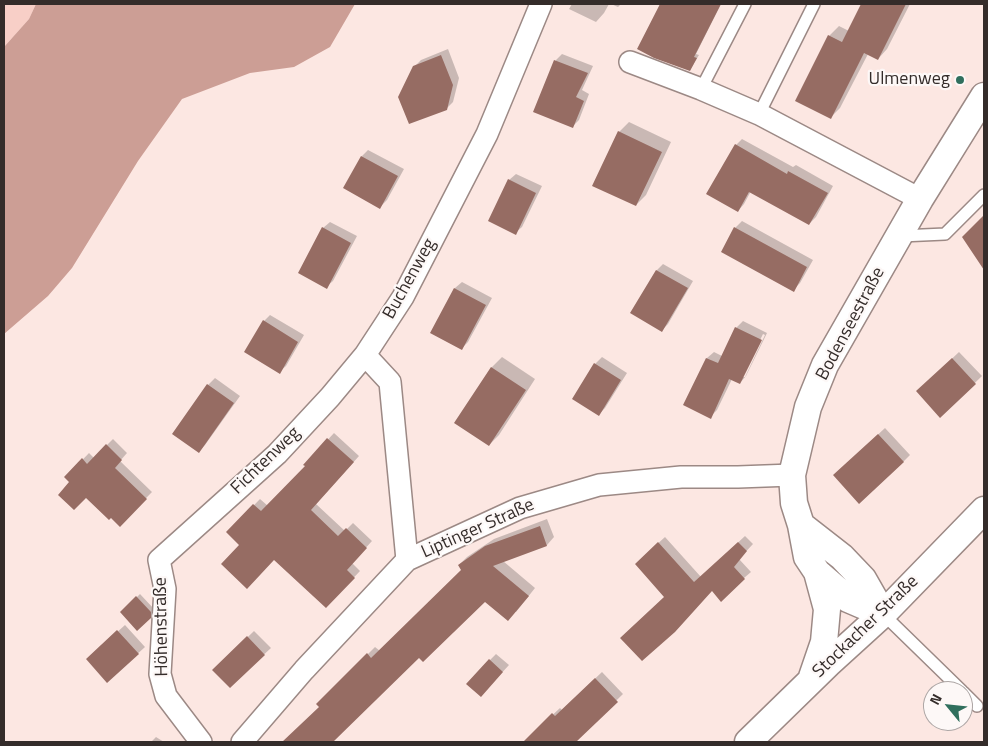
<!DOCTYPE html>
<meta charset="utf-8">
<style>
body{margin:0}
#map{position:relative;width:988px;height:746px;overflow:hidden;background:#fce7e2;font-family:"Titillium Web",sans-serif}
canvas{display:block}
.frame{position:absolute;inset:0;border:5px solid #342c2a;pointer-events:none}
.north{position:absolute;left:923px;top:681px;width:50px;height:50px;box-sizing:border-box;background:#fdf8f7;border:1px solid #ada6a5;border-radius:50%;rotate:298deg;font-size:14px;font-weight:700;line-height:20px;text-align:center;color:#342c2a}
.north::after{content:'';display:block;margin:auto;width:18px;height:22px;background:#306f5d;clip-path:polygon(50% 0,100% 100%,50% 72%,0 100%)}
</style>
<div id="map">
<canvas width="988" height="746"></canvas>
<div class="frame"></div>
<div class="north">N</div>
</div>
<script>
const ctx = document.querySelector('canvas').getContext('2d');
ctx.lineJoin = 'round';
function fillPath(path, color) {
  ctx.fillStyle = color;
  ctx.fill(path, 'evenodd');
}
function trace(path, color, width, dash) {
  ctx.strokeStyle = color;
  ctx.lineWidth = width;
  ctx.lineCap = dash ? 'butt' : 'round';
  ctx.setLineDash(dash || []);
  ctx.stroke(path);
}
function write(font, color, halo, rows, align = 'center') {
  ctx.font = font + ' "Titillium Web",sans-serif';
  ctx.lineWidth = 4.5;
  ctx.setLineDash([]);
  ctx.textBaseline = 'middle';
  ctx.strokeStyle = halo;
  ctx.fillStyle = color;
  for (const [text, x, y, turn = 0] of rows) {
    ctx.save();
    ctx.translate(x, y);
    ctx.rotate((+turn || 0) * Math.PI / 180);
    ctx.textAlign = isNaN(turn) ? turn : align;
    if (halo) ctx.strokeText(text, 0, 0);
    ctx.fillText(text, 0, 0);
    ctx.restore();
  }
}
const green = new Path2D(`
 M4 4H36L29 19 4 47Z`);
const forest = new Path2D(`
 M36 4H355L330 47 294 67 250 73 182 99 138 161 72 268 48 296 4 334V47L29 19Z`);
const shadow = new Path2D(`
 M572 4H609L604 13 596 22 569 9Z
 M611 4H621L618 7Z
 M662 4H721L696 54 699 55 690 70 638 48Z
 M863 4H910L887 49 878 59 868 54 840 108 830 118 829 36 839 26 849 31Z
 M448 49 459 78 453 102 446 109 414 67 421 60Z
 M562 54 593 66 582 90 589 94 579 120 572 127 535 112 556 60Z
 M629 122 671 142 646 195 636 205 619 132Z
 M742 139 793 167 796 165 833 186 816 217 809 224 751 191 744 204 738 211 736 145Z
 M368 150 404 169 387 200 380 207 362 156Z
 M516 174 542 186 522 227 515 233 509 180Z
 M984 216V268L963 237Z
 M742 221 813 260 800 283 793 290 735 228Z
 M330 222 357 236 333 281 326 287 323 228Z
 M663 264 693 281 668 324 662 330 632 313 657 270Z
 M462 282 492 298 468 342 461 349 431 333 455 288Z
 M270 315 304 335 286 366 279 372 264 321Z
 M743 321 767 333 746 376 740 383 732 379 717 410 710 417 685 405 707 358 714 352 722 356 736 328ZM763 334 765 335 745 377H742Z
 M959 352 982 376 941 416 924 385Z
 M502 357 535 379 499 435 489 445 456 423 492 367Z
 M602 357 627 373 605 408 599 414 573 399 595 364Z
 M215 378 240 396 205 445 198 452 208 385Z
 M885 428 910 455 903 462 841 469Z
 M334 433 359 456 316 504 345 531 353 523 372 541 352 563 360 571 326 607 274 558 241 545 228 532 260 499 268 506 307 466 305 464Z
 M113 439 127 453 120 461 152 492 120 525 66 477 89 453 94 458Z
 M547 519 554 537 547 545 503 561 535 588 516 612 485 600 419 656 325 742H283L321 707 318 704 375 647 380 651 463 570 459 565 467 557 494 539Z
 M745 536 753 544 739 559 751 572 744 578 712 590 666 596 643 557 665 537 701 577Z
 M140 594 154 609 153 614 137 629 122 612Z
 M125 625 145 647 108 681 94 653Z
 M254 631 271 648 230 686 214 670Z
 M496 654 509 665 487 689 490 660Z
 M602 672 623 694 574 742H538L531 735 560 708 562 710Z
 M156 737 164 742H151Z`);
const building = new Path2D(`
 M660 4H721L694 57 697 58 690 71 654 58 637 49Z
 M861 4H906L878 60 864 53 831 119 795 101 828 35 842 42Z
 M441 55 453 85 447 110 409 124 398 97 413 66Z
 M554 60 588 73 576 97 584 101 573 128 533 112Z
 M618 131 662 152 636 206 592 186Z
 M735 144 787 174 788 171 828 193 809 225 749 192 738 212 706 194Z
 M361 156 398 176 380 209 343 188Z
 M508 179 536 193 516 235 488 221Z
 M984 215V270L962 237Z
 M322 227 351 243 327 289 298 273Z
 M734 227 807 267 794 292 721 252Z
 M656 270 688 288 662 332 630 313Z
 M454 288 486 305 462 350 430 333Z
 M263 320 298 342 280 374 244 352Z
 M735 327 762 340 740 384 729 379 711 419 683 405 706 358 718 363Z
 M952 358 976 384 940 418 916 391Z
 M594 363 621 380 599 416 572 399Z
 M491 367 526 390 489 446 454 423Z
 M207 384 234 403 199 453 172 434Z
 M878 434 904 462 859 504 833 475Z
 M327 438 354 462 311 510 338 536 346 528 367 548 347 570 355 578 326 608 274 560 247 589 221 564 239 545 226 532 253 504 261 511 305 466 303 465Z
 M106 444 122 460 115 468 147 499 120 527 111 518 109 520 86 498 74 510 58 495 69 482 64 477 82 458 87 464Z
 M540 526 547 546 493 566 529 596 508 621 485 602 423 662 419 658 333 742H282L319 707 316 704 367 653 371 658 461 570 458 565 485 546Z
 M658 542 694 582 738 542 747 551 734 567 745 579 721 602 712 591 675 632 642 661 620 638 664 597 635 564Z
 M136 596 151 612V618L137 631 120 612Z
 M117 630 139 654 107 683 86 659Z
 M247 636 265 655 230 688 212 670Z
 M489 659 503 672 481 697 466 684Z
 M595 678 618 702 576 742H523L552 713 555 716Z`);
const service = new Path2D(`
 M701 89 745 4
 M759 114 814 4
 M901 236 945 234 984 195
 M883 614 962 691
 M963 692 977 706`);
const minor = new Path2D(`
 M630 62 701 89 759 114 920 199
 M407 560 390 382 365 355 403 297 487 134 541 4
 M201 742 166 696 160 674 165 589 159 560 277 454 330 397 365 355
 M242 742 304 670 407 560 520 508 599 485 681 477H738L792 475`);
const tertiary = new Path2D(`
 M801 525 842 557 863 579 883 614
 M883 614 848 599 817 572 807 557 801 525 794 503 792 475 808 407 825 365 920 199 984 96
 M812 677 824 642 827 609 817 572
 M748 742 828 664 883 614 984 510`);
const markers = [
 [960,80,5,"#306f5d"]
];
const poiNames = [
 ["Ulmenweg",950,80]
];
const streetNames = [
 ["Buchenweg",410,279,-61],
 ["Bodenseestraße",851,324,-62],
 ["Fichtenweg",266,461,-44],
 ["Liptinger Straße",478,529,-24],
 ["Höhenstraße",162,627,-91],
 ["Stockacher Straße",866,627,-44]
];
fillPath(green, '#f8cfc7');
fillPath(forest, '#cc9e95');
fillPath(shadow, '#0003');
fillPath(building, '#966c63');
trace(service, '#9c8985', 14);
trace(minor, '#9c8985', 24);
trace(tertiary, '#9c8985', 29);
trace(service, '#fff', 11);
trace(minor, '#fff', 21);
trace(tertiary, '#fff', 26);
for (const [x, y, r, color] of markers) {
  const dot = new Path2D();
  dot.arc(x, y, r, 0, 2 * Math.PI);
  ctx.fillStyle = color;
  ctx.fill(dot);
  trace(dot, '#fdf8f7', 2);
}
write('18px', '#342c2a', '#fdf8f7', poiNames, 'right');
write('18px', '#342c2a', '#fdf8f7', streetNames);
</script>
